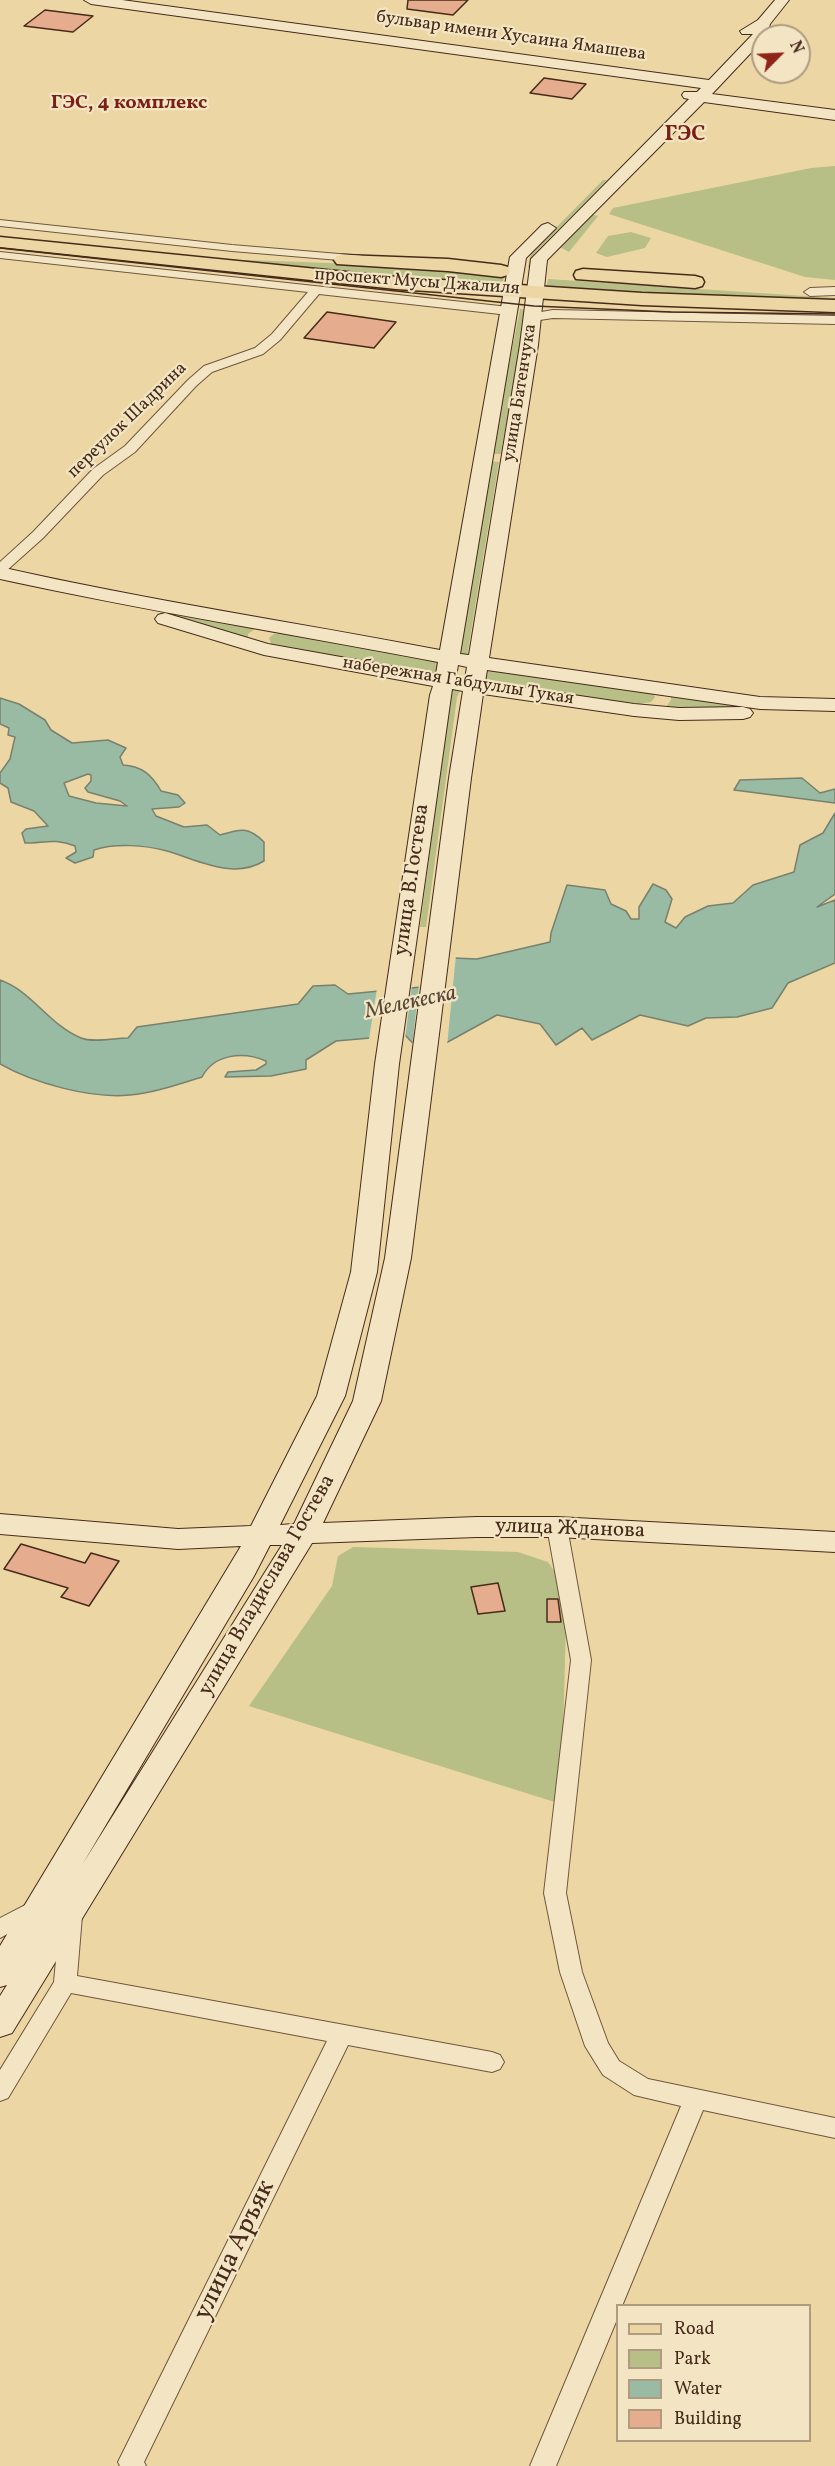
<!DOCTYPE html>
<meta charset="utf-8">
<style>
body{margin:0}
#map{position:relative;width:835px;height:2466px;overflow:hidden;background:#ecd7a4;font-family:Vollkorn,serif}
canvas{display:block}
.legend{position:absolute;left:616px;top:2304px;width:195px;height:138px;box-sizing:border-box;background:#f3e5c4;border:2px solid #ae9b80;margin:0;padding:8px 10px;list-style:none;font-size:18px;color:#462b1b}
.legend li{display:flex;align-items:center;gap:12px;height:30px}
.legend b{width:30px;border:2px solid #ae9b80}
.north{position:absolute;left:751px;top:24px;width:60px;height:60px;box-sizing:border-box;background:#f3e5c4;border:2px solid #ae9b80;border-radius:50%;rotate:66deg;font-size:16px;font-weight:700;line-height:24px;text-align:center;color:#462b1b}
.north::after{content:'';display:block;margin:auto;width:21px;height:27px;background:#8f2418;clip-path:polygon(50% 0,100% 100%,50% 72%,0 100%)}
</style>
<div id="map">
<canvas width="835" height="2466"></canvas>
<ul class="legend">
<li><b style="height:8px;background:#ecd7a4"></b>Road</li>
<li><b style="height:16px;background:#b7be86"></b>Park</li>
<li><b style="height:16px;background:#99baa3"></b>Water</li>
<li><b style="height:16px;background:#e5ac8d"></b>Building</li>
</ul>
<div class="north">N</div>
</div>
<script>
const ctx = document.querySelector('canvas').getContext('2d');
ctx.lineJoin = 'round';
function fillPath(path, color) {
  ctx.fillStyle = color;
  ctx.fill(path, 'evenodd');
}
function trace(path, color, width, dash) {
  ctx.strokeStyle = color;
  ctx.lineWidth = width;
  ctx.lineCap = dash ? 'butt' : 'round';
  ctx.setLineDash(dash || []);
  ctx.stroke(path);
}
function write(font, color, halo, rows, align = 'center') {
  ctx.font = font + ' Vollkorn,serif';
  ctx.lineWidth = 4.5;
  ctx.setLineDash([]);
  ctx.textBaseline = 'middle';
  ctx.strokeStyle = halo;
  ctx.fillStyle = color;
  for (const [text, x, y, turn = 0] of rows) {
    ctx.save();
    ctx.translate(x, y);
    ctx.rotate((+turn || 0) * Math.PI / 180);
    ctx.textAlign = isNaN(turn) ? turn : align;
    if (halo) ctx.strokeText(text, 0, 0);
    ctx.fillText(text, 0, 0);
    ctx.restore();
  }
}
const green = new Path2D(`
 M835 166V280L805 277 609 214 613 208 811 168Z
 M603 180H607L534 254 530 268 528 267 531 253Z
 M587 213 598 216 569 252 556 245Z
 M631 232 651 238 645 248 607 257 596 253 608 236Z
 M0 236 217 259 384 265 505 274 502 285 480 284 233 263 0 238Z
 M548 279 835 298V301L546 288Z
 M520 309 526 310 501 454H491Z
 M489 461 499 462 467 656 458 655Z
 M174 611 256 628 248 634V641L170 615Z
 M281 633 438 660 436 675 272 646 269 638 274 634Z
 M483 667 652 692 655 697 651 702 639 704 479 683Z
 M451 687 461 689 457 697 426 927H420Z
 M671 696 762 706 681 710 666 707 671 700Z
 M353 1547 518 1552 548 1562 567 1589 561 1804 249 1706 332 1586 338 1556Z`);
const water = new Path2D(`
 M0 698 19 704 45 720 51 730 72 743 108 740 126 748 120 757 123 765C142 766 152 775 161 791L178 795 185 803 179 807 152 809 156 816 184 827 207 825 220 835C240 829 248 826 264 842V861C233 880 198 860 167 851 145 845 115 843 94 850L93 857 75 863 66 858 76 852 75 846C55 838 45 843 25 843L22 833 26 829 48 826 34 811 11 802 8 788 0 783V773L10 759 15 737 8 735 9 728 0 724ZM88 774 91 775V781L85 788 88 792 120 801 127 806 96 803 69 796 64 783Z
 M802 778 820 793 835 789V803L734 790 740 780Z
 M835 813V894L817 907 835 900V963L788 983 772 1008 737 1017 706 1018 688 1026 640 1015 592 1040 582 1028 556 1045 540 1024 497 1015 424 1055 405 1035 336 1041 306 1060V1069L271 1076 225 1077 228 1072 256 1070 266 1064V1061C243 1051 214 1054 202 1077 179 1084 154 1093 130 1095 91 1099 33 1083 0 1064V980C32 991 49 1025 81 1038 93 1043 115 1038 128 1038L137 1027 298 1004 313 986 335 985 348 994 432 986 430 957 477 959 550 942 551 933 567 885 605 890 611 904 626 911 631 919H639V907L653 884 666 890 672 899 665 922 676 928 685 917 708 906 733 903 753 885 794 872 800 845 823 833Z`);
const pier = new Path2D(`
 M430 954 456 955 447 1046 425 1057H422L412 1046 419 985 429 984Z
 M412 985 405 1039H369L377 988Z`);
const building = new Path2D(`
 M408 0H468L453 15 407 9Z
 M45 10 93 16 73 32 24 26Z
 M544 78 586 84 572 99 530 93Z
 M327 312 396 322 374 348 304 338Z
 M21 1544 85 1563 91 1553 119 1561 89 1606 61 1597 68 1588 4 1569Z
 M498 1583 505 1611 478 1614 471 1587Z
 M547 1599H558L561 1622H547Z`);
const street = new Path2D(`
 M0 220 232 245 363 256 369 259 363 262 232 251 0 226Z
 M0 252 509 307 515 311 509 315 319 294 280 340 263 354 212 372 196 386 135 452 103 475 43 538 5 572 0 573V562L33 532 93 469 125 446 188 380 204 366 255 348 272 334 308 292 0 258Z
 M835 287V295L810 296 804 292 810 288Z
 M553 310 835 316V324L553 318 533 321 527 317 529 314Z
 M557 1520 564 1522 567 1527 591 1660 566 1893 582 1972 608 2043 619 2061 648 2079 835 2118V2138L703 2110 622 2306H618V2317L556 2466H530L681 2106 634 2095 603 2075 585 2046 560 1972 544 1893 571 1660 547 1527 550 1522Z
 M35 1900 43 1903 46 1909 43 1915 0 1938V1918Z
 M71 1907 79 1910 82 1916 77 1976 492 2052 500 2055 504 2062 500 2069 492 2072 348 2045 144 2462 146 2466H120L118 2462 327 2041 71 1993 8 2098 0 2101V2070L54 1982 60 1916 63 1910Z`);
const secondary = new Path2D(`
 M84 0H122L709 80 753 34H742L740 31 758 20 775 0H789L770 24 767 35 763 36V40L712 94 835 110V120L704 102 547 260 538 345 489 658 760 697 835 699V711L760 709 487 670 485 682 634 704 679 708 743 707 750 709 753 713 750 717 743 719 679 720 634 716 483 694 471 778 411 1258 381 1401 323 1523 476 1517H557L835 1532V1552L557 1537H476L312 1543 12 2033 0 2037V1996L7 1985 0 1987V1946L241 1546 178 1549 0 1534V1514L178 1529 251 1526 317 1396 351 1272 375 1064 430 695 433 686 264 655 158 623 155 619 158 615 165 613 268 644 436 674 438 662C292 634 145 611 0 579V567C146 600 294 622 440 650L510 257 542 225 548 223 556 228 526 258 460 654 469 655 520 345 531 259 689 99 684 98 682 95 684 92H697L701 88 91 4ZM458 665 467 667 465 679 456 677ZM452 689 463 691 449 778 385 1258 353 1401 294 1524 280 1525 345 1396 377 1272 399 1064ZM270 1545H282L82 1865 254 1576Z`);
const primary = new Path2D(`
 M0 237 396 277 642 293 835 300V312L642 305 396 289 0 247Z
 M343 255 448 259 501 265 508 267 510 271 508 275 501 277 448 271 337 264 334 260 337 256Z
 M583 269 695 276 702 278 704 282 702 286 695 288 576 279 574 275 576 271Z`);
const tram = new Path2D(`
 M0 248 534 306 671 312 835 314`);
const farStreetnames = [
 ["бульвар имени Хусаина Ямашева",511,37,8],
 ["проспект Мусы Джалиля",417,283,4],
 ["улица Батенчука",521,393,-81],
 ["переулок Шадрина",128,421,-44],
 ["набережная Габдуллы Тукая",458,682,9]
];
const farQuarternames = [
 ["ГЭС, 4 комплекс",129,104]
];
const streetNames = [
 ["улица В.Гостева",413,880,-82],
 ["улица Жданова",570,1530,2],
 ["улица Владислава Гостева",268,1586,-60]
];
const farDistrictnames = [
 ["ГЭС",685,136]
];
const waterNames = [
 ["Мелекеска",411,1004,-12]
];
const nearStreetnames = [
 ["улица Аръяк",236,2251,-64]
];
fillPath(green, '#b7be86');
fillPath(water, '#99baa3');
trace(water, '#78816d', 1.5);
fillPath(pier, '#ecd7a4');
fillPath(building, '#e5ac8d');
trace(building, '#462b1b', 1.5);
trace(street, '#70563d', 2);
trace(secondary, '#462b1b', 2);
trace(primary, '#462b1b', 3);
fillPath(street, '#f3e5c4');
fillPath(secondary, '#f3e5c4');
fillPath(primary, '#ecd7a4');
trace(tram, '#462b1b', 1.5);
write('18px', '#462b1b', '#f3e5c4', farStreetnames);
write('bold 20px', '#7a1f14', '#f3e5c4', farQuarternames);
write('21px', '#462b1b', '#f3e5c4', streetNames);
write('bold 22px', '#7a1f14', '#f3e5c4', farDistrictnames);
write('italic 22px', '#574836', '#f3e5c4', waterNames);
write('26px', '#462b1b', '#f3e5c4', nearStreetnames);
</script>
